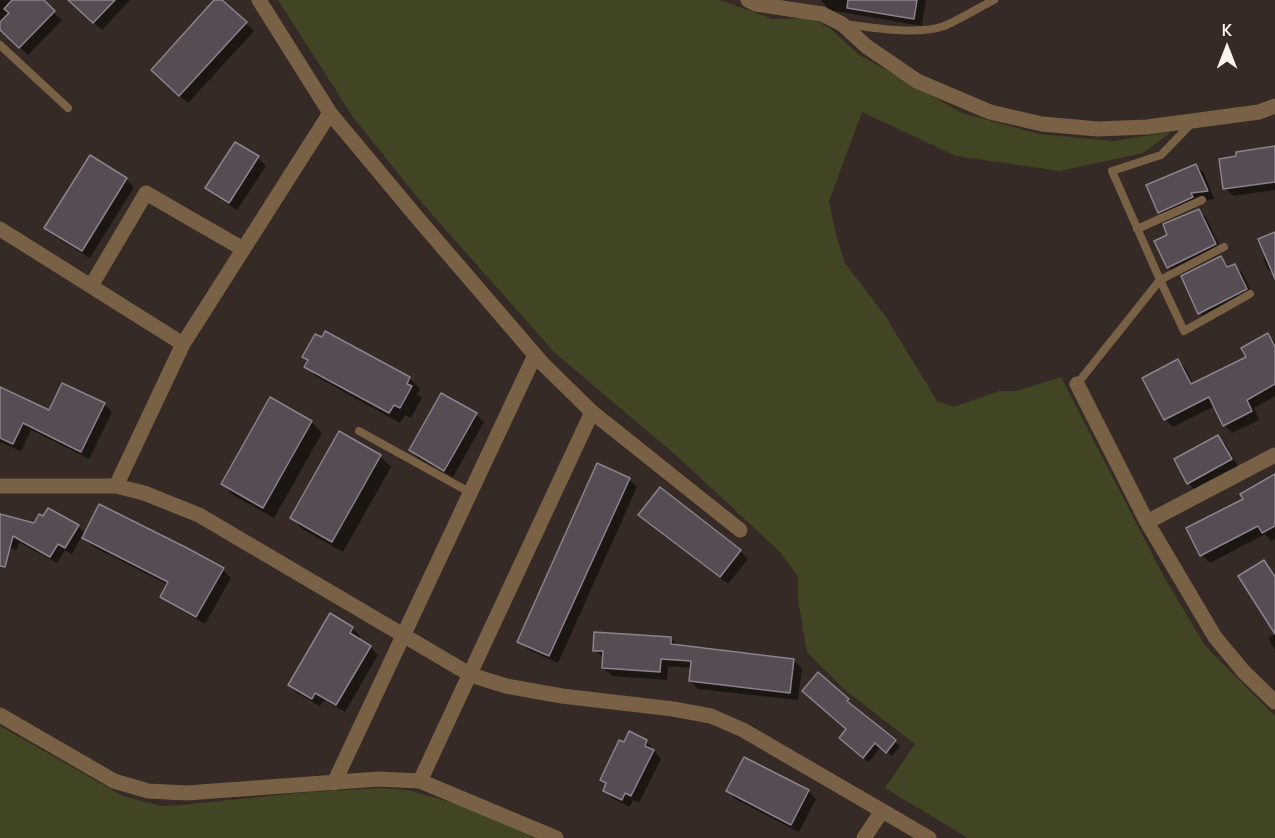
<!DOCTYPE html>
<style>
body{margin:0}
#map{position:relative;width:1275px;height:838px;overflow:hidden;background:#352a25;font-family:Manrope,sans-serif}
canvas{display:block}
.north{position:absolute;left:1197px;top:18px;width:60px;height:60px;-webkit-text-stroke:4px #352a25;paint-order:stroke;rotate:0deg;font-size:16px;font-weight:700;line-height:24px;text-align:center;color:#faf2ef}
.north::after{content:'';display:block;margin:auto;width:21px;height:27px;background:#faf2ef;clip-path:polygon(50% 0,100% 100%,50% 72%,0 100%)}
</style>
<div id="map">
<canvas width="1275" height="838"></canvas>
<div class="north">K</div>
</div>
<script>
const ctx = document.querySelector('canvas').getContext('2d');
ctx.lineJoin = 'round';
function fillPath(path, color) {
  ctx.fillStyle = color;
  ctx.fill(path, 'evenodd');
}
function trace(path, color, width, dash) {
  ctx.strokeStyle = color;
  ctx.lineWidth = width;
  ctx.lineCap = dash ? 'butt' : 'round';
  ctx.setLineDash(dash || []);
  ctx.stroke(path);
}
const green = new Path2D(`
 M278 0H720L773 19 812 18 831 29 858 54 962 113 1039 134 1113 141 1171 132 1143 153 1059 171 956 156 862 112 829 201 836 235 845 263 886 317 937 401 954 407 999 391H1016L1061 377 1164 577 1206 647 1275 716V838H968L885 788 915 744 845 690 807 652 798 599V577L780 552 678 457 555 353 422 203 353 117Z
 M0 726 123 796 161 806 181 805 309 792 382 788 408 790 464 806 536 838H0Z`);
const shadow = new Path2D(`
 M0 0H41L62 20 28 55 0 29Z
 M76 0H130L102 30 81 11Z
 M216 0H220L254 31 188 103 160 78Z
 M822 0H926L922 26 830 10 822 2Z
 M1275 148V190L1233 196 1225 188Z
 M258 158 266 166 237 210 215 196 207 188Z
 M1196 165 1204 173 1214 199 1198 201 1167 220 1159 212Z
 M126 179 134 187 90 258 54 236 46 228Z
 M1198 210 1206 218 1223 252 1176 275 1168 267 1169 236Z
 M1275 233V276L1267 268 1263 258 1267 256Z
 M1221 257 1230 268 1235 266 1243 274 1254 297 1208 321 1200 313Z
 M1268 335 1275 342V396L1254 408 1259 420 1232 433 1224 425 1215 406 1173 427 1165 419 1178 361 1186 369 1193 384 1249 357Z
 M304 357 409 378 420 389 417 394 422 398 411 418 405 415 400 423 317 377 306 366 309 361Z
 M0 388 50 412 104 404 112 412 89 459 31 430 21 451 0 442Z
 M442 395 476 414 484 422 453 477 418 458 411 450Z
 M271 399 311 422 322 433 274 518 233 495 223 484Z
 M340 433 380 456 391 467 343 552 302 529 292 518Z
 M1218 437 1226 445 1239 468 1196 491 1188 483Z
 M1275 476V538L1271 541 1265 534 1210 563 1202 555 1245 500Z
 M629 479 637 487 558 663 527 649 519 641Z
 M100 506 223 570 231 578 205 624 170 604 162 596 168 585 92 546 82 536 72 554 65 550 57 563 19 542 17 550 0 546V516L35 524 78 526 86 534Z
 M648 522 740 551 748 559 728 584Z
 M352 628 360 636 358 640 370 647 378 655 345 712 324 700 320 706 297 693 289 685Z
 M1275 634V650L1268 638Z
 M671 638 680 647 794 660 802 669 798 700 698 689 690 681 692 668 668 666 667 680 612 676 604 668V658L594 650Z
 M809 696 848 700 853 705 851 707 900 746 892 756 880 747 869 762 846 743 848 729Z
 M646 741 661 759 639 803 633 800 630 807 612 798 604 790 607 785 602 780 625 744Z
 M727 791H808L816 799 799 832 735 799Z`);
const building = new Path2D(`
 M12 0H44L55 11 19 48 0 30V22L9 13 4 9Z
 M68 0H115L93 23Z
 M214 0H222L247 22 179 96 151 70Z
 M848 0H917L914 19 847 8Z
 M235 142 259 156 229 203 205 188Z
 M1275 146V182L1223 189 1219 159 1236 156V152Z
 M90 155 127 178 82 251 44 228Z
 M1196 164 1208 191 1191 193 1193 197 1158 213 1146 185Z
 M1199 209 1216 244 1167 268 1154 241 1167 235 1163 224Z
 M1275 232V279L1258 239Z
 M1221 256 1227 267 1235 264 1247 289 1198 314 1181 276Z
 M325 331 410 377 407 384 412 386 400 408 394 405 389 413 304 367 308 360 302 357 315 334 322 337Z
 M1268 333 1275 347V384L1247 400 1252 411 1223 426 1209 397 1164 420 1142 378 1178 359 1191 384 1246 357 1241 348Z
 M62 383 105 403 81 452 23 423 13 444 0 438V387L49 410Z
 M441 393 477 413 444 471 409 450Z
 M270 397 312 421 263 508 221 484Z
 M339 431 381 455 332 542 290 518Z
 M1218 435 1232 459 1187 484 1174 459Z
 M597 463 630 478 549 656 517 642Z
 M1275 474V526L1262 533 1258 526 1200 556 1186 528 1243 499 1240 494Z
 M660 487 741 550 720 577 638 515Z
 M99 504 187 548 224 568 196 617 160 597 168 582 82 538Z
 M48 508 79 525 65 548 58 544 50 557 13 536 5 567 0 566V514L34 523 39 514 43 516Z
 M1264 560 1275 577V634L1238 576Z
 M330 613 353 627 350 633 371 646 336 705 315 693 312 699 288 685Z
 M594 632 671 637V644L794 659 790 693 689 681 691 661 661 659 660 672 602 668 603 651H593Z
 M818 672 849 699 847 701 896 740 886 753 875 743 863 758 839 738 846 729 802 691Z
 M629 731 647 740 645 746 654 750 631 796 625 793 622 800 603 791 606 783 600 780 619 740 624 742Z
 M744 757 809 790 791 825 726 791Z`);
const lane = new Path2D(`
 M843 24C872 27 916 36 944 26 961 19 978 8 994 0
 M0 45 68 108
 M1137 229 1202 200
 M1224 247 1160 280 1184 331 1250 294
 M1077 384 1160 280 1112 171 1161 155 1193 122
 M359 431 471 493`);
const street = new Path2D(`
 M259 0 330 113 420 221 542 363 592 412 740 530
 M748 0 756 4 822 14 842 24 866 46 917 81 990 112 1042 124 1098 129 1147 127 1259 112 1275 106
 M0 229 183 344
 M91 286 146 193 243 249
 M1077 384 1147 522 1215 637 1244 672 1275 702
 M0 486H116L144 493 199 515 471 675 506 686 562 696 673 709 711 716 743 730 929 838
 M116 486 183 344 330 113
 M1147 522 1275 455
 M0 715 114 781 148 791 187 793 378 779 420 781 556 838
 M420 781 592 412
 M334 783 535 355
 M864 838 882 811`);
fillPath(green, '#414523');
fillPath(shadow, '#0007');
fillPath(building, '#554c54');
trace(building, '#8c828c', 1.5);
trace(lane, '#796145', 8);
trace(street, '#796145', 15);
</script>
